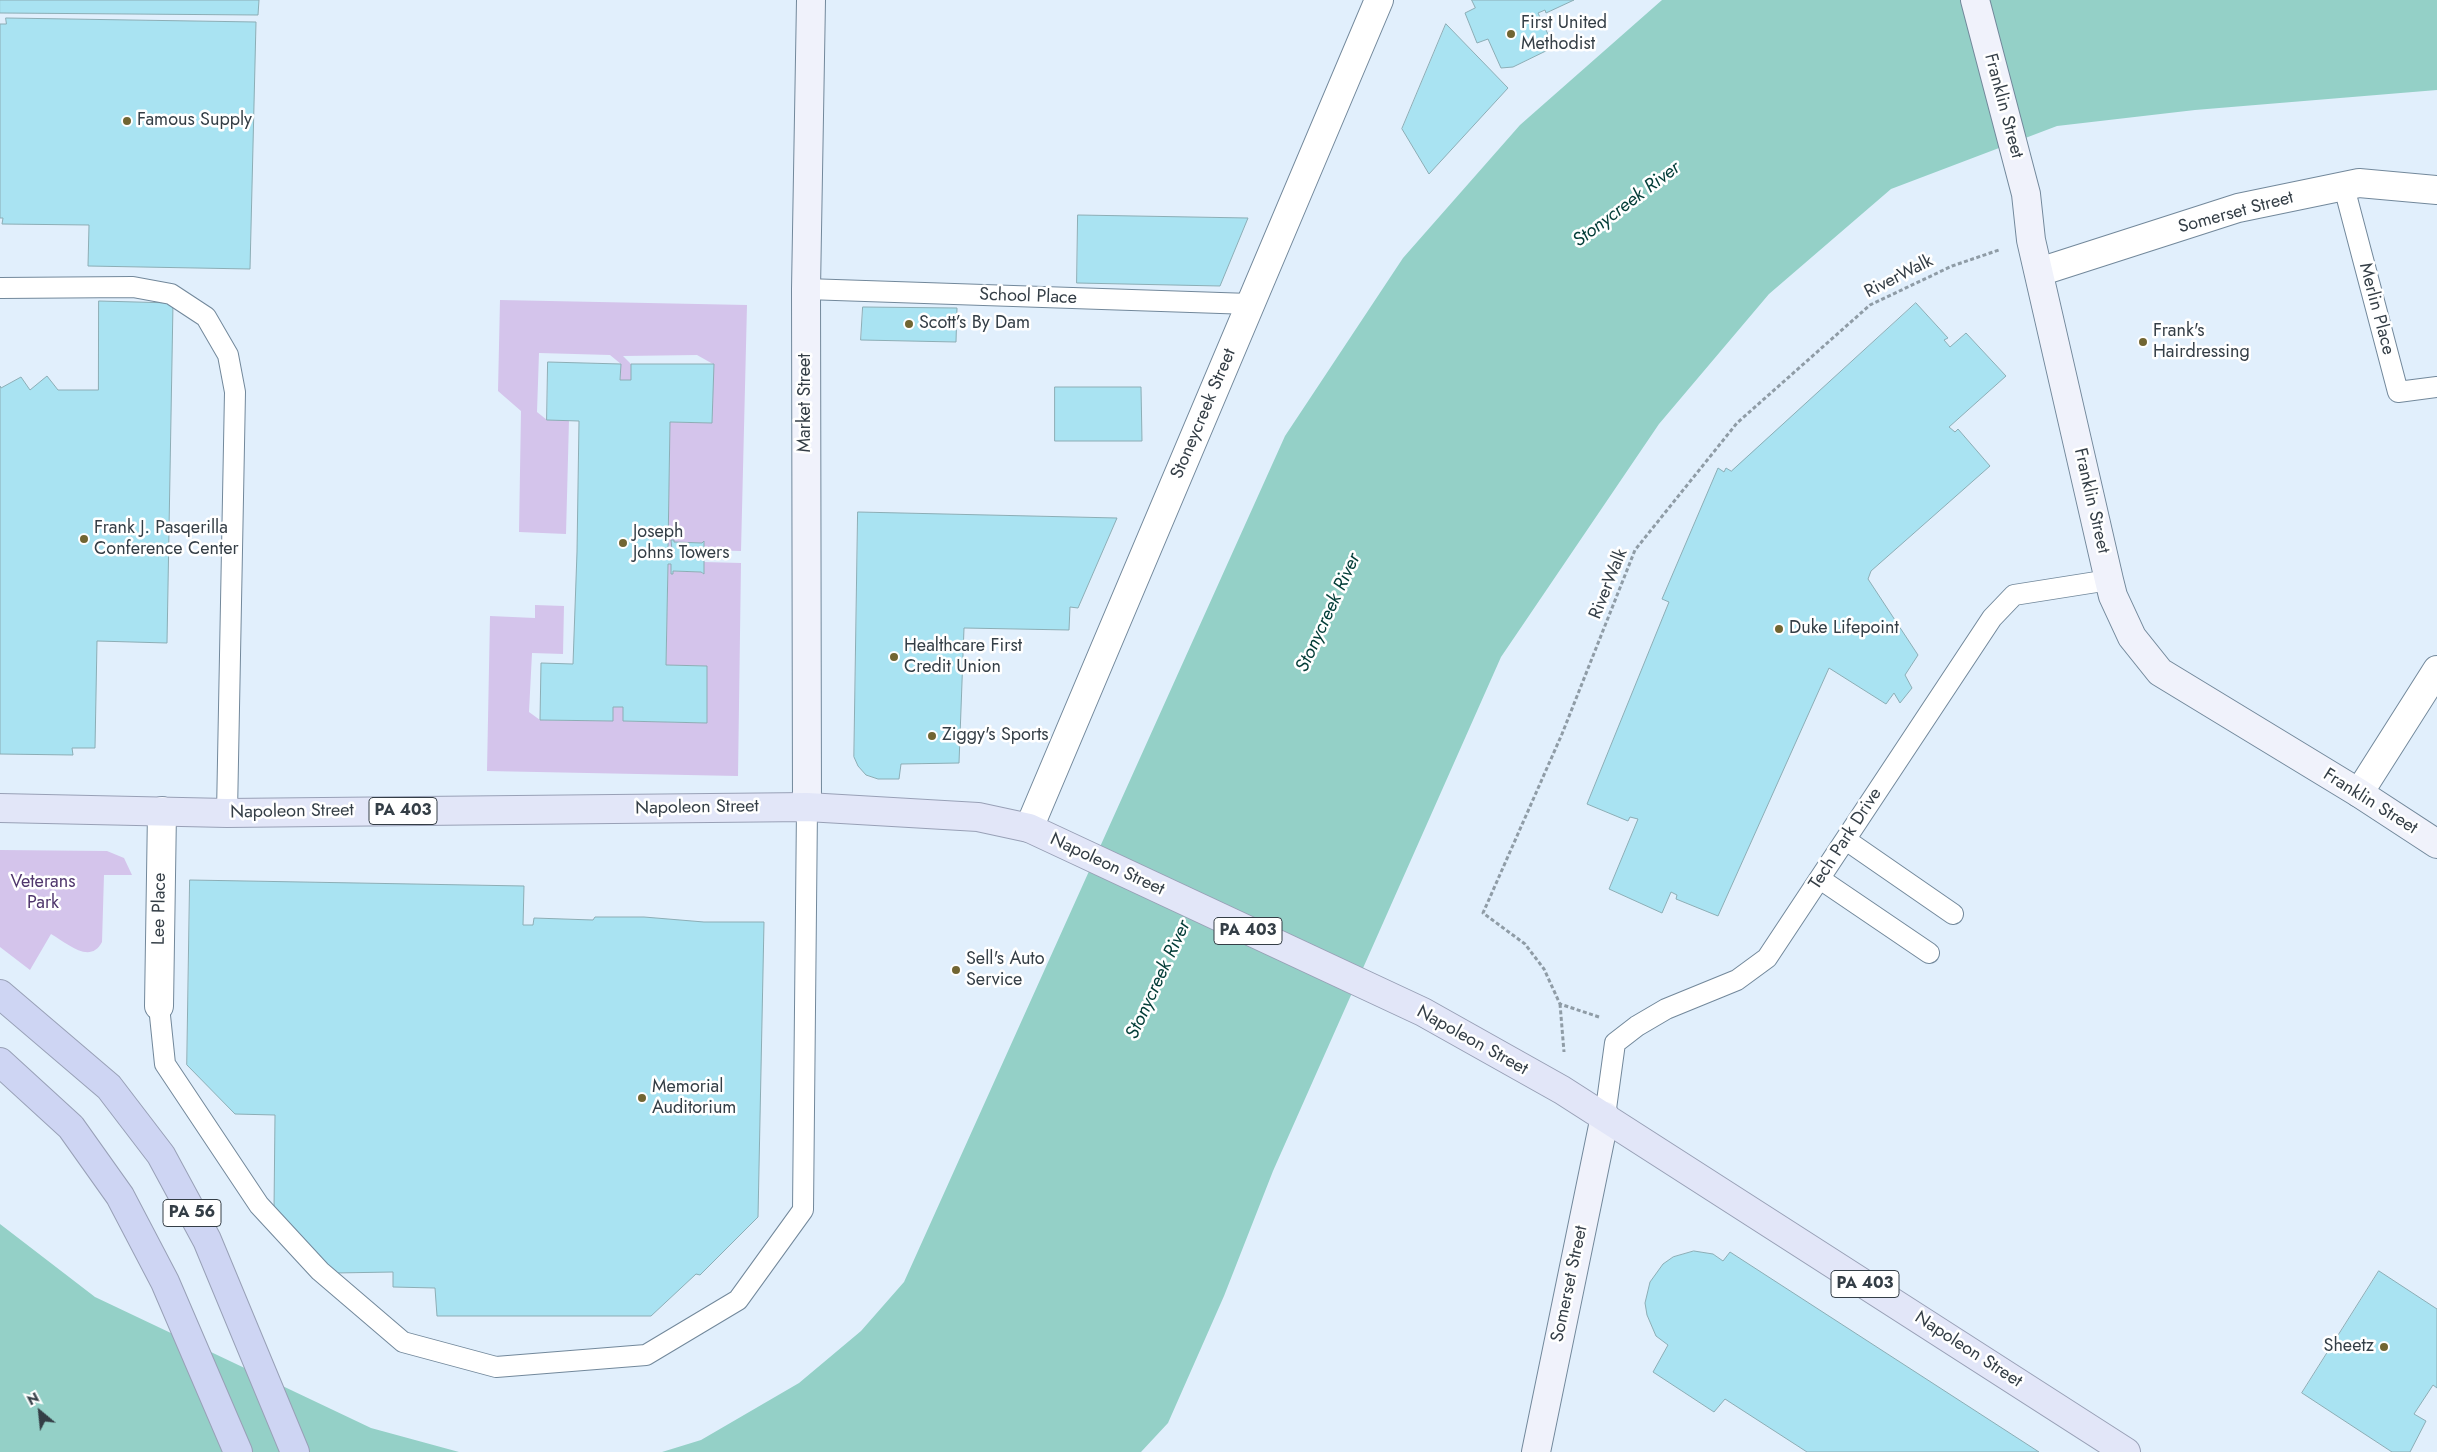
<!DOCTYPE html>
<meta charset="utf-8">
<style>
body{margin:0}
#map{position:relative;width:2437px;height:1452px;overflow:hidden;background:#e1effc;font-family:Jost,sans-serif}
canvas{display:block}
.north{position:absolute;left:15px;top:1387px;width:50px;height:50px;-webkit-text-stroke:4px #fff;paint-order:stroke;rotate:332deg;font-size:14px;font-weight:700;line-height:20px;text-align:center;color:#343e46}
.north::after{content:'';display:block;margin:auto;width:18px;height:22px;background:#343e46;clip-path:polygon(50% 0,100% 100%,50% 72%,0 100%)}
</style>
<div id="map">
<canvas width="2437" height="1452"></canvas>
<div class="north">N</div>
</div>
<script>
const ctx = document.querySelector('canvas').getContext('2d');
ctx.lineJoin = 'round';
function fillPath(path, color) {
  ctx.fillStyle = color;
  ctx.fill(path, 'evenodd');
}
function trace(path, color, width, dash) {
  ctx.strokeStyle = color;
  ctx.lineWidth = width;
  ctx.lineCap = dash ? 'butt' : 'round';
  ctx.setLineDash(dash || []);
  ctx.stroke(path);
}
function write(font, color, halo, rows, align = 'center') {
  ctx.font = font + ' Jost,sans-serif';
  ctx.lineWidth = 5;
  ctx.setLineDash([]);
  ctx.textBaseline = 'middle';
  ctx.strokeStyle = halo;
  ctx.fillStyle = color;
  for (const [text, x, y, turn = 0] of rows) {
    ctx.save();
    ctx.translate(x, y);
    ctx.rotate((+turn || 0) * Math.PI / 180);
    ctx.textAlign = isNaN(turn) ? turn : align;
    if (halo) ctx.strokeText(text, 0, 0);
    ctx.fillText(text, 0, 0);
    ctx.restore();
  }
}
const green = new Path2D(`
 M500 300 747 305 741 551 704 550V541L702 543 674 542V540H671L672 550 668 549 670 422 712 423 713 364 697 355 623 356 631 364V380H620L621 364 610 355 539 353 537 412 547 420H569L566 534 519 532 521 411 498 391Z
 M704 562 741 563 738 776 487 771 490 616 535 618V605L564 606 563 654 532 653 529 712 540 720 612 721 613 707H623V721L706 723 707 666 666 665 668 564H671V574L673 571 701 572 703 574Z
 M0 850 107 851 124 858 132 875H104L102 942C90 965 67 943 51 934L30 970 0 947Z`);
const water = new Path2D(`
 M1662 0H2437V90L2195 110 2057 126 1891 189 1769 294 1659 424 1501 657 1273 1171 1224 1296 1168 1423 1141 1452H662L701 1440 799 1383 861 1331 904 1282 1285 436 1403 258 1520 125Z
 M0 1224 95 1297 371 1428 459 1452H0Z`);
const building = new Path2D(`
 M0 0H259L258 15 0 13Z
 M1472 0H1574L1546 13 1545 10 1538 13 1554 47 1513 67 1501 68 1488 39 1477 43 1465 13 1475 8Z
 M6 18 256 22 250 269 88 266 89 225 2 224 3 218H0V24H6Z
 M1446 24 1508 88 1429 174 1402 129Z
 M1078 215 1248 218 1220 286 1077 283Z
 M99 301 173 303 167 643 97 641 95 748H72L73 755 0 754V386L1 388 21 377 30 390 47 376 58 390H98Z
 M1916 303 1948 338 1944 340 1950 347 1966 333 2006 376 1949 427 1955 432 1958 429 1990 466 1871 571 1868 579 1918 655 1905 675 1912 688 1900 703 1894 693 1886 704 1829 668 1718 916 1676 899 1677 895 1671 892 1662 913 1609 889 1638 819 1630 817 1628 821 1587 804 1669 602 1662 599 1718 468 1724 472 1726 468 1731 471Z
 M863 307 957 308 956 342 861 340Z
 M548 362 621 364 620 380H631V364H714L712 423 670 422 668 549 672 550 671 540H674V542L702 543 704 541V574L701 572 673 571V574H671V564H668L666 665 707 666V723L623 721V707H613V721L540 720 541 663 573 664 577 552 579 421 547 420Z
 M1055 387H1141L1142 441H1055Z
 M858 512 1117 518 1078 608 1070 607 1069 630 964 628 959 763 901 764 899 779H878L866 775 858 766 854 757Z
 M190 880 524 886 523 925H533L534 918 593 920 595 917H644L704 922H764L758 1217 700 1275 696 1274 651 1316H437L435 1288 393 1287V1272L335 1273 274 1210 275 1115 235 1114 187 1065Z
 M1694 1251 1713 1254 1723 1261 1730 1252 2039 1452H1807L1725 1399 1714 1412 1653 1372 1668 1345 1656 1336 1647 1315 1645 1303 1650 1282 1663 1264 1673 1257Z
 M2379 1271 2437 1309V1388L2433 1385 2414 1414 2426 1421 2410 1452H2392L2302 1393Z`);
const path = new Path2D(`
 M1560 1004 1564 1052
 M1599 1017 1560 1004 1544 969 1525 944 1483 913 1562 734 1635 550 1737 423 1870 305 1952 266 1999 250`);
const lane = new Path2D(`
 M2344 187 2398 392 2437 387
 M0 288 133 287 171 294 206 317 228 355 235 392 227 813
 M806 289 1250 304
 M1846 840 1953 914
 M1820 879 1929 953
 M159 1006 165 1064 259 1205 320 1271 403 1342 496 1367 646 1355 738 1300 803 1210 807 807
 M1605 1116 1615 1043 1637 1026 1666 1009 1737 980 1767 958 1992 618 2014 595 2109 580`);
const street = new Path2D(`
 M2039 272 2238 208 2359 183 2437 190
 M2359 793 2437 670
 M1029 828 1379 0
 M159 1006 162 811`);
const secondary = new Path2D(`
 M1975 0 2026 194 2031 240 2109 580 2113 596 2132 637 2160 672 2359 793 2437 844
 M807 807 806 289 811 0
 M1536 1452 1605 1116`);
const primary = new Path2D(`
 M0 808 227 813 807 807 978 817 1029 828 1423 1012 1562 1090 2126 1452`);
const highway = new Path2D(`
 M0 994 109 1087 161 1155 207 1240 295 1452
 M0 1062 71 1127 120 1196 165 1282 238 1452`);
const markers = [
 [1511,34,5,"#716532"],
 [127,121,5,"#716532"],
 [909,324,5,"#716532"],
 [2143,342,5,"#716532"],
 [84,539,5,"#716532"],
 [623,543,5,"#716532"],
 [1779,629,5,"#716532"],
 [894,657,5,"#716532"],
 [932,736,5,"#716532"],
 [956,970,5,"#716532"],
 [642,1098,5,"#716532"],
 [2384,1347,5,"#716532"]
];
const shields = [
 [403,811,68],
 [1248,931,68],
 [192,1213,58],
 [1865,1284,68]
];
const shieldNames = [
 ["PA 403",403,811],
 ["PA 403",1248,931],
 ["PA 56",192,1213],
 ["PA 403",1865,1284]
];
const poiNames = [
 ["First United",1521,24],
 ["Methodist",1521,45],
 ["Famous Supply",137,121],
 ["Scott’s By Dam",919,324],
 ["Frank's",2153,332],
 ["Hairdressing",2153,353],
 ["Frank J. Pasqerilla",94,529],
 ["Conference Center",94,550],
 ["Joseph",633,533],
 ["Johns Towers",633,554],
 ["Duke Lifepoint",1789,629],
 ["Healthcare First",904,647],
 ["Credit Union",904,668],
 ["Ziggy's Sports",942,736],
 ["Sell's Auto",966,960],
 ["Service",966,981],
 ["Memorial",652,1088],
 ["Auditorium",652,1109],
 ["Sheetz",2374,1347,"right"]
];
const streetNames = [
 ["Franklin Street",2003,106,75],
 ["Somerset Street",2236,213,-15],
 ["RiverWalk",1899,277,-27],
 ["School Place",1028,297,2],
 ["Merlin Place",2376,309,75],
 ["Market Street",806,403,-90],
 ["Stoneycreek Street",1204,414,-67],
 ["Franklin Street",2091,501,77],
 ["RiverWalk",1609,584,-68],
 ["Franklin Street",2370,802,32],
 ["Napoleon Street",697,808,-1],
 ["Napoleon Street",292,812,-1],
 ["Tech Park Drive",1846,839,-57],
 ["Napoleon Street",1107,865,25],
 ["Lee Place",160,909,-89],
 ["Napoleon Street",1472,1041,29],
 ["Somerset Street",1570,1284,-78],
 ["Napoleon Street",1968,1350,33]
];
const parkNames = [
 ["Veterans",43,883],
 ["Park",43,904]
];
const waterNames = [
 ["Stonycreek River",1627,205,-37],
 ["Stonycreek River",1329,613,-65],
 ["Stonycreek River",1159,980,-65]
];
fillPath(green, '#d4c4eb');
fillPath(water, '#94d0c7');
fillPath(building, '#a9e3f2');
trace(building, '#8cadb5', 1);
trace(lane, '#72889b', 22);
trace(street, '#72889b', 30);
trace(secondary, '#72889b', 30);
trace(primary, '#98a0b6', 30);
trace(highway, '#98a0b6', 30);
trace(path, '#8f9ca6', 3, [4, 2.5]);
trace(lane, '#fff', 20);
trace(street, '#fff', 28);
trace(secondary, '#f0f2fb', 28);
trace(primary, '#e2e6f8', 28);
trace(highway, '#ced5f3', 28);
for (const [x, y, r, color] of markers) {
  const dot = new Path2D();
  dot.arc(x, y, r, 0, 2 * Math.PI);
  ctx.fillStyle = color;
  ctx.fill(dot);
  trace(dot, '#fff', 2);
}
for (const [x, y, w] of shields) {
  const box = new Path2D();
  box.roundRect(x - w / 2, y - 13.5, w, 27, 4);
  ctx.fillStyle = '#fff';
  ctx.fill(box);
  trace(box, '#343e46', 1);
}
write('bold 16px', '#343e46', null, shieldNames);
write('18px', '#343e46', '#fff', poiNames, 'left');
write('18px', '#343e46', '#fff', streetNames);
write('18px', '#4f366c', '#fff', parkNames);
write('italic 19px', '#023c37', '#fff', waterNames);
</script>
